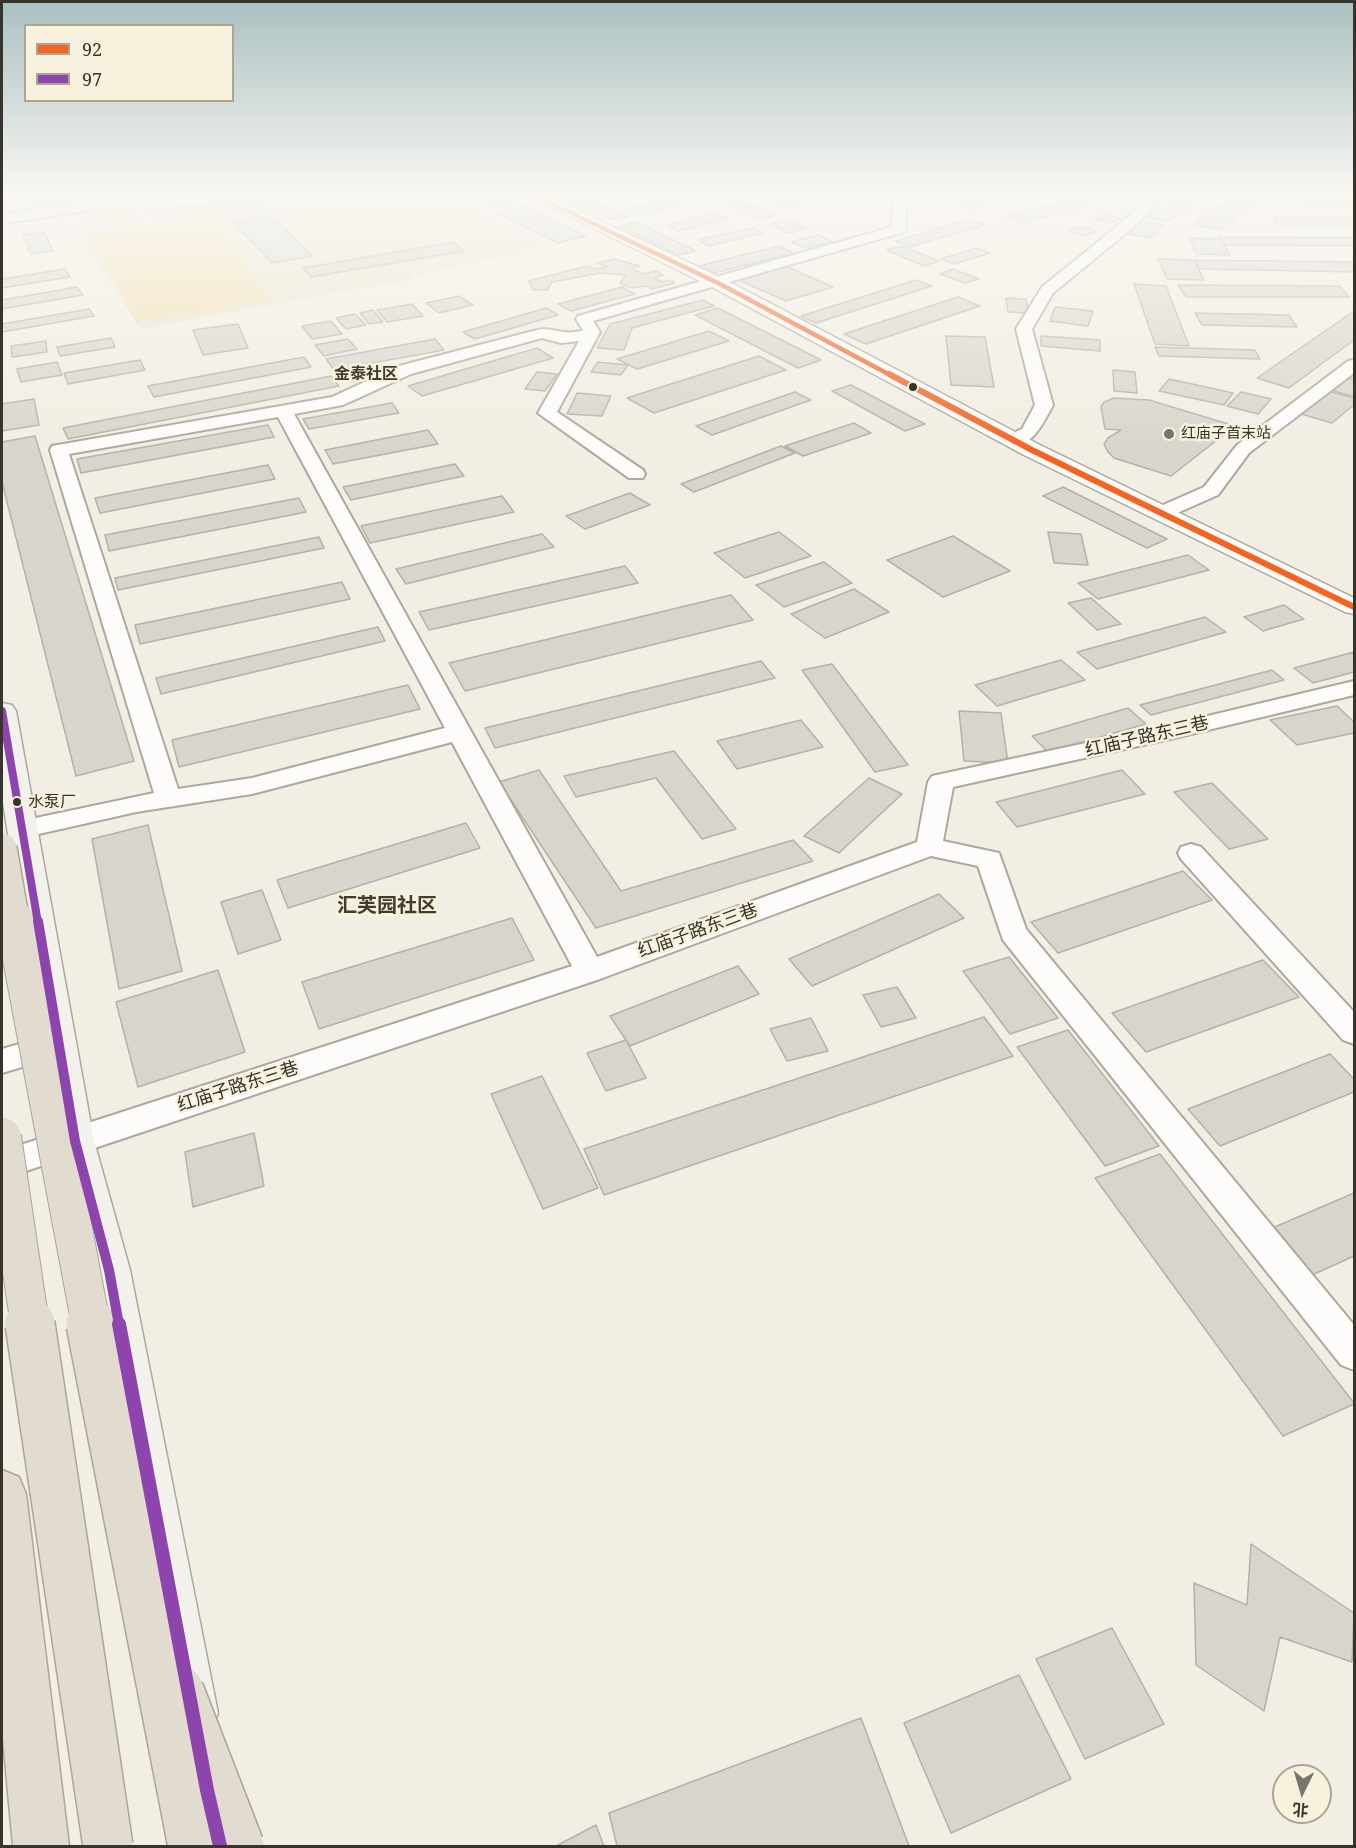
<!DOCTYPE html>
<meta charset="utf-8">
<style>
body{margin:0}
#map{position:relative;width:1356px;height:1848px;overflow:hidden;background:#f2eee3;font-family:"Noto Serif","Noto Sans SC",serif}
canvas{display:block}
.frame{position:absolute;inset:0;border:3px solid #37342c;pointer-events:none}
.legend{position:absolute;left:24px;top:24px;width:210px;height:78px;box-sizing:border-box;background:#f8f1dd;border:2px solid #aba596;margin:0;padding:8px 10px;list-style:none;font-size:18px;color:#37342c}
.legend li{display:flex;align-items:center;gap:12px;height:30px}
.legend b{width:30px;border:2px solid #aba596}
.north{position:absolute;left:1272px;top:1764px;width:60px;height:60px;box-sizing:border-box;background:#f8f1dd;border:2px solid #aba596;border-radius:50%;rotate:185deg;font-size:16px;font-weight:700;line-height:24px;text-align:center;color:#37342c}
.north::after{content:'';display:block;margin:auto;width:21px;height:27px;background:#78756c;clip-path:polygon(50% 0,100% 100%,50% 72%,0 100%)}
</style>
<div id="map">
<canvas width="1356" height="1848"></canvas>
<div class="frame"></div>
<ul class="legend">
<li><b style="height:8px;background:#f26522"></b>92</li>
<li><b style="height:8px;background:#8e44ad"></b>97</li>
</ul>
<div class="north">北</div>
</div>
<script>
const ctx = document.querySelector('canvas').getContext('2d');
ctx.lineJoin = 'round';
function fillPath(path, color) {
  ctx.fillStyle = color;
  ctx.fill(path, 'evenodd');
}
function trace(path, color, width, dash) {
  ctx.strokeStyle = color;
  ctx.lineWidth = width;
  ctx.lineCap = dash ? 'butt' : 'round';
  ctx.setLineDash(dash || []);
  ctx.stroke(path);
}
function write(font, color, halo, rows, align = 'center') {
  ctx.font = font + ' "Noto Serif","Noto Sans SC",serif';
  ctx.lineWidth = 5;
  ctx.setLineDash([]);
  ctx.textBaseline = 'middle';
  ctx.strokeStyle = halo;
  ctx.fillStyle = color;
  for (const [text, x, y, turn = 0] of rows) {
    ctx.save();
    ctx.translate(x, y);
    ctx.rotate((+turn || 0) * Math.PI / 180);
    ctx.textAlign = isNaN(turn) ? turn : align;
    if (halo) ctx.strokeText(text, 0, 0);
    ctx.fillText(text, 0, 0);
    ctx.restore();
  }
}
const built = new Path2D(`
 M274 192H298L306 198 342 192H442L546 247 412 276 415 279 140 329 72 223 91 214 135 209 145 223 284 201Z`);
const green = new Path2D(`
 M211 216 272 300 136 322 89 233Z`);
const building = new Path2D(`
 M100 192 131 193 32 208 29 202Z
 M462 192H492L514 203 493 208Z
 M574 192 627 217 612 220 553 193Z
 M598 192H636L609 199 595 193Z
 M701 192H723L774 216 759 219Z
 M824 192H873L784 208 772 202Z
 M913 192H932V200H913Z
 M989 192H1025L972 209 954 203Z
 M1239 192 1263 197 1219 230 1194 225Z
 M274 193 282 200 156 219 150 212Z
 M1091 193 1108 199 1023 223 1006 217Z
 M678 197 690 203 640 214 628 209Z
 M1178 199 1198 203 1187 210 1166 205Z
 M1299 199H1354V206H1306Z
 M524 207 586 236 558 243 496 213Z
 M1156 208 1179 213 1168 221 1145 217Z
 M715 213 728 219 678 231 666 225Z
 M1103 214 1121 218 1112 223 1094 219Z
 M271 216 312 256 272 263 233 222Z
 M1273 218H1354V226H1280Z
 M969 219 984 225 910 247 896 241Z
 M787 220 806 229 788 233 769 224Z
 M1141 221 1164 225 1151 238 1128 234Z
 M637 222 696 251 678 255 620 226Z
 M1080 226 1097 231 1085 236 1067 231Z
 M752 228 763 233 709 246 698 240Z
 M44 232 53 251 31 254 23 235Z
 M818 235 832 241 805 248 791 242Z
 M1219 237 1354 238V246L1226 245Z
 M1189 238 1221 239 1230 255 1197 254Z
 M454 242 464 251 311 277 303 268Z
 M779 246 793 253 714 273 699 266Z
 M901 246 939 261 924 266 886 250Z
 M977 248 990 253 954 264 940 259Z
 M615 259 640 266 631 268 643 274 656 271 663 275 654 278 662 282 670 280 675 283 652 289 645 286 631 288 620 283 626 275 600 273 552 282 547 290H533L529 281 587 266 595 269 607 267 597 263Z
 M1158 259 1194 260 1204 280 1167 279Z
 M1193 260 1354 262V272L1200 269Z
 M783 265 833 287 786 301 736 279Z
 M65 269 70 277 2 288V279Z
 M953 269 979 279 965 283 940 274Z
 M916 280 932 286 816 323 801 316Z
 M1134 284 1166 286 1189 346 1155 344Z
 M1178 285 1339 286 1349 297H1186Z
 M77 287 83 295 2 309V300Z
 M622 287 635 294 571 311 558 304Z
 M459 296 473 305 439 313 426 303Z
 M958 297 980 306 866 344 844 334Z
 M1006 298 1026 299 1029 313 1008 312Z
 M703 300 714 306 632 328 624 350 597 348 610 324Z
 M412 304 423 316 387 322 377 310Z
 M1055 307 1093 311 1088 326 1050 321Z
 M546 308 558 315 475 339 463 332Z
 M718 308 821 360 798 368 695 315Z
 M89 309 94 316 2 332V324Z
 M373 310 383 322 369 324 360 313Z
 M1354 311V340L1289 388 1257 378Z
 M1195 313 1289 315 1297 327 1202 325Z
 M355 314 366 325 346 329 336 318Z
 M331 321 342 334 312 339 302 326Z
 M238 324 248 348 203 355 193 330Z
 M709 331 729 341 637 369 617 359Z
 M946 336 985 337 994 387 951 385Z
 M1041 336 1100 340V351L1041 346Z
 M111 338 115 347 60 356 57 347Z
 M348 339 357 349 324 356 315 345Z
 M435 339 444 350 334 370 326 359Z
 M46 341 47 352 12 357 11 346Z
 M1155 347 1255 350 1260 359 1159 356Z
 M537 348 553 358 422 396 408 386Z
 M759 356 786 370 654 413 627 398Z
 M304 357 311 367 154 397 148 386Z
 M140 360 145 370 68 384 64 373Z
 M57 362 62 375 21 382 17 369Z
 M598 362 628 365 621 375 591 372Z
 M1113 370 1135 372 1137 393 1114 391Z
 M537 372 557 374 545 391 525 389Z
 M331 376 339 386 68 439 63 428Z
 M1349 378 1354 380V397L1331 390Z
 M1169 379 1233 393 1224 405 1159 391Z
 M851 385 925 424 905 431 832 391Z
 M795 392 811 400 712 435 696 426Z
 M1241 392 1271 399 1258 414 1227 406Z
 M1331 392 1354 398V405L1332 423 1301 414Z
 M577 393 611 396 602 416 567 414Z
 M1114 398 1149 400 1235 426 1171 476 1114 458 1108 452 1104 444 1108 438 1121 430 1105 429 1101 407 1104 402Z
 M34 399 39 425 2 431V404Z
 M392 403 399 413 309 429 303 419Z
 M854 423 871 433 803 456 785 446Z
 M268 425 274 437 81 473 77 459Z
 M428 430 438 444 333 464 325 450Z
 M35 436 134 761 76 776 2 482V442Z
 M781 446 795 453 694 492 681 484Z
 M455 464 464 476 351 500 343 487Z
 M268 465 275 479 100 513 95 498Z
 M1063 487 1167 539 1147 548 1043 496Z
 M630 493 650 505 585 529 566 516Z
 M502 496 514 512 370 543 361 526Z
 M299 498 306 512 109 551 105 535Z
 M779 532 811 556 745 578 714 553Z
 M1048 532 1081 534 1088 565 1054 563Z
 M542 534 554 547 406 584 396 569Z
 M953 536 1010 571 943 597 887 560Z
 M319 537 324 548 118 590 115 578Z
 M1188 555 1209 570 1098 599 1078 583Z
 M824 562 852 583 784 607 756 585Z
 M625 566 638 583 429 630 419 612Z
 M342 582 350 599 140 644 135 625Z
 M854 589 889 612 825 638 791 614Z
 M731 595 753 620 465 691 449 663Z
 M1091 598 1121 624 1097 630 1068 603Z
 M1284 605 1304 619 1263 631 1244 617Z
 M1205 617 1226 632 1097 669 1077 652Z
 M378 627 385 641 161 694 156 678Z
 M1354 652V672L1313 683 1294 668Z
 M1061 660 1085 680 997 706 975 685Z
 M761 661 775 678 495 748 485 728Z
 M832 664 908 765 875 772 802 670Z
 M1272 670 1284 680 1151 715 1140 705Z
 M408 685 420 709 179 767 172 740Z
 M1337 706 1354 722V733L1297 745 1270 720Z
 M1128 708 1146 724 1048 752 1032 736Z
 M959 711 1001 713 1008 763 964 761Z
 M801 720 823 747 737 769 717 741Z
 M674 751 736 829 702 839 656 778 576 797 564 776Z
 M539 770 621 891 793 840 813 861 596 928 499 782Z
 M1122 770 1145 794 1017 827 996 802Z
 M869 778 902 794 839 853 804 836Z
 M1212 783 1268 839 1229 849 1174 792Z
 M466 823 480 848 288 908 277 880Z
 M148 825 182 971 119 989 92 839Z
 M1183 871 1212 900 1058 953 1031 922Z
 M262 890 281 940 238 954 221 902Z
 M939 894 964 918 812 986 789 959Z
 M512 918 534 960 319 1029 302 982Z
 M1009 957 1058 1018 1010 1034 963 971Z
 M1263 960 1299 997 1146 1052 1112 1013Z
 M738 966 759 994 630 1046 610 1016Z
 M218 970 245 1052 138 1087 116 1002Z
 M897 987 916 1018 881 1027 863 995Z
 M984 1017 1013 1056 604 1195 584 1149Z
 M811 1018 828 1051 787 1061 770 1029Z
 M1068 1030 1159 1146 1105 1166 1017 1047Z
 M626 1040 646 1078 606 1091 587 1053Z
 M1330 1054 1354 1079V1092L1220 1146 1188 1109Z
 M542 1076 598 1188 543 1209 491 1094Z
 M254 1133 264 1186 193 1207 185 1152Z
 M1160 1154 1354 1403V1404L1283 1436 1095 1178Z
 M1354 1193V1256L1310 1276 1270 1229Z
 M1251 1544 1354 1613 1352 1662 1280 1637 1264 1711 1196 1665 1194 1583 1247 1605Z
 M1112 1628 1164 1724 1085 1759 1036 1659Z
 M1019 1675 1071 1779 951 1833 904 1723Z
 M861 1718 909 1846H617L609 1813Z
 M596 1825 604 1846H556Z`);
const minor = new Path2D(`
 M893 192H905L906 229 904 232 593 321 600 332 557 412 643 470 645 474 643 478H629L538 413 579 341 561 343 542 338 411 374 343 405 294 414 597 957 917 842 928 782 932 776 1170 725 1354 681V695L1170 739 953 787 943 841 999 853 1026 929 1354 1325V1370L1341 1365 1003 940 978 866 931 856 600 979 2 1179V1151L572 966 452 742 252 794 136 812 21 838 12 835 8 829 12 823 154 793 50 450 52 446 332 397 399 366 537 330C551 326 561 336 580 331L583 330 576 319 578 316 892 227ZM278 417 445 728 252 778 178 789 69 454Z
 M1153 192H1167L1130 230 1053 293 1032 329 1053 405C1043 423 1032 450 1007 444L1004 440 1007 436 1022 429 1035 405 1016 329 1042 287 1120 224Z
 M1354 360V373L1249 453 1218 495 1168 517H1154L1151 513 1154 509 1204 487 1237 445 1348 361Z
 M1191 844 1201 847 1354 1012V1044L1343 1040 1181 859 1178 853 1181 847Z
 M57 1033 68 1037 73 1045 68 1053 2 1073V1049Z`);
const tertiary = new Path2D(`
 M520 192H539L724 279 1040 445 1354 598V614L1345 612 1024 455 712 287Z`);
const secondary = new Path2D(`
 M153 192H192L185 196 2 224V214Z
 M2 703 12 705 16 711 94 1141 130 1270 218 1713 211 1732 192 1739 173 1732 166 1713 88 1270 56 1141 2 796Z`);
const trunk = new Path2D(`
 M2 1470 19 1477 26 1494 69 1846H13L2 1728Z`);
const trunkBridgeFar2 = new Path2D(`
 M2 848 15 923`);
const trunkBridgeFar1 = new Path2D(`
 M15 921 91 1325
 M2 1137 30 1325`);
const trunkBridge = new Path2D(`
 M30 1324 108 1846
 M91 1324 193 1846
 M179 1691 239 1846`);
const bus1Far1 = new Path2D(`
 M527 192 718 283 892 376`);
const bus1 = new Path2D(`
 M889 374 1032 450 1354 607`);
const bus2Far2 = new Path2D(`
 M2 711 38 923`);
const bus2Far1 = new Path2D(`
 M38 921 75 1141 109 1270 119 1325`);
const bus2 = new Path2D(`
 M119 1324 207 1790 220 1846`);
const markers = [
 [913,387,5,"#37342c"],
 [1169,434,6,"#78756c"],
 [17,802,5,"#37342c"]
];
const farPoinames = [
 ["红庙子首末站",1181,434]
];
const farNeighbourhoodnames = [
 ["金泰社区",366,374]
];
const busNames = [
 ["水泵厂",28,802]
];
const streetNames = [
 ["红庙子路东三巷",1147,737,-13],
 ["红庙子路东三巷",698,931,-20],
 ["红庙子路东三巷",238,1087,-18]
];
const neighbourhoodNames = [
 ["汇芙园社区",387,906]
];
fillPath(built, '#ebe5d1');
fillPath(green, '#f1e0b0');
fillPath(building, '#d8d5cc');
trace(building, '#b4b1a9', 1.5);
trace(minor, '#aba8a0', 4);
trace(tertiary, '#aba8a0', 3);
trace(secondary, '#aba8a0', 3);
trace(trunk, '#ada691', 3);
fillPath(minor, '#fdfcfb');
fillPath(tertiary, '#fdfcfb');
fillPath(secondary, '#f2f1eb');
fillPath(trunk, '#e1dccf');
trace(trunkBridgeFar2, '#ada691', 32, []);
trace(trunkBridgeFar1, '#ada691', 40, []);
trace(trunkBridge, '#ada691', 52, []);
trace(trunkBridgeFar2, '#e1dccf', 29);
trace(trunkBridgeFar1, '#e1dccf', 38);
trace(trunkBridge, '#e1dccf', 49);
trace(bus1Far1, '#f26522', 4.5);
trace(bus1, '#f26522', 6);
trace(bus2Far2, '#8e44ad', 8);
trace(bus2Far1, '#8e44ad', 10);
trace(bus2, '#8e44ad', 14);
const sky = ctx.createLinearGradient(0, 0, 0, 451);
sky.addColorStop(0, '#aac0c1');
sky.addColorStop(0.43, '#f9f7f2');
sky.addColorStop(1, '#f9f7f200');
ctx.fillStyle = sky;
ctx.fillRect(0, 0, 1356, 451);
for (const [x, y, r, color] of markers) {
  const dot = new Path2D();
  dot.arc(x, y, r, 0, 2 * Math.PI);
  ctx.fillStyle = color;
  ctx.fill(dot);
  trace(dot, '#f8f1dd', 2);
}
write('15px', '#37342c', '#f8f1dd', farPoinames, 'left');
write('bold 16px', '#423c2c', '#f8f1dd', farNeighbourhoodnames);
write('16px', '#37342c', '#f8f1dd', busNames, 'left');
write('18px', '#37342c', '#f8f1dd', streetNames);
write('bold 20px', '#423c2c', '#f8f1dd', neighbourhoodNames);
</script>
